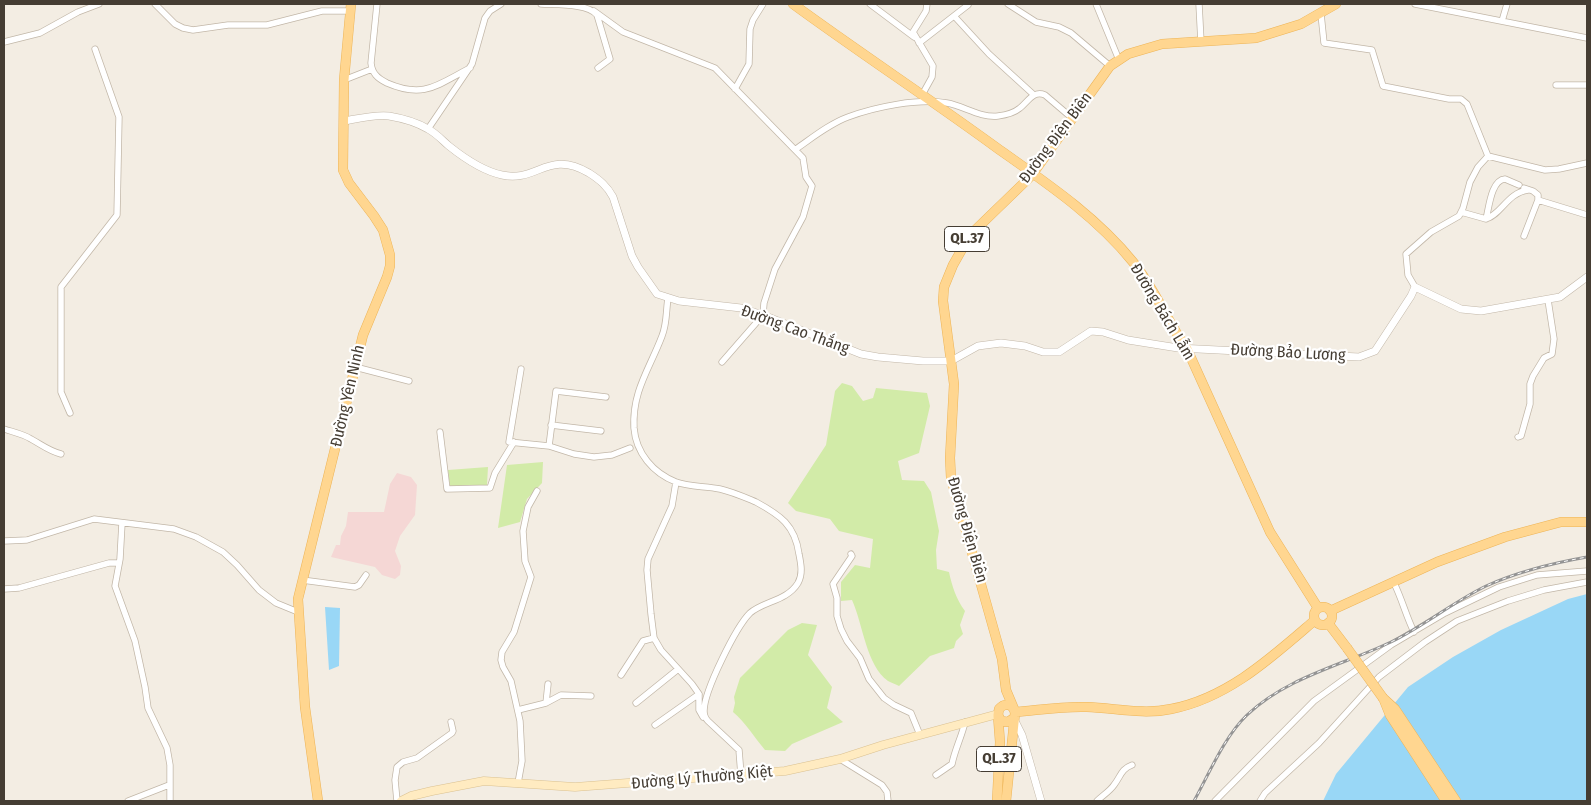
<!DOCTYPE html>
<meta charset="utf-8">
<style>
body{margin:0}
#map{position:relative;width:1591px;height:805px;overflow:hidden;background:#f3ede3;font-family:"Fira Sans Condensed",sans-serif}
canvas{display:block}
.frame{position:absolute;inset:0;border:5px solid #453d33;pointer-events:none}
</style>
<div id="map">
<canvas width="1591" height="805"></canvas>
<div class="frame"></div>
</div>
<script>
const ctx = document.querySelector('canvas').getContext('2d');
ctx.lineJoin = 'round';
function fillPath(path, color) {
  ctx.fillStyle = color;
  ctx.fill(path, 'evenodd');
}
function trace(path, color, width, dash) {
  ctx.strokeStyle = color;
  ctx.lineWidth = width;
  ctx.lineCap = dash ? 'butt' : 'round';
  ctx.setLineDash(dash || []);
  ctx.stroke(path);
}
function write(font, color, halo, rows, align = 'center') {
  ctx.font = font + ' "Fira Sans Condensed",sans-serif';
  ctx.lineWidth = 4.5;
  ctx.setLineDash([]);
  ctx.textBaseline = 'middle';
  ctx.strokeStyle = halo;
  ctx.fillStyle = color;
  for (const [text, x, y, turn = 0] of rows) {
    ctx.save();
    ctx.translate(x, y);
    ctx.rotate((+turn || 0) * Math.PI / 180);
    ctx.textAlign = isNaN(turn) ? turn : align;
    if (halo) ctx.strokeText(text, 0, 0);
    ctx.fillText(text, 0, 0);
    ctx.restore();
  }
}
const medical = new Path2D(`
 M397 473 411 477 417 485 415 515 400 536 395 551 401 566 400 575 395 579 382 575 375 567 331 557 336 545H340L341 536 346 526 348 512H384L390 484Z`);
const green = new Path2D(`
 M842 383 852 386 863 401 873 398 876 388 927 393 930 406 919 453 898 461 902 480 924 481 931 492 939 531 936 550 937 569 949 572C952 586 956 599 965 611L960 625 963 634 956 641 954 648 930 656 899 686C896 684 891 683 888 681 866 665 863 624 852 600L841 601V582L855 565 870 568 873 539 839 531 830 519 796 511 788 503 826 445 835 391Z
 M543 462 542 483 527 499 520 522 498 528 507 465Z
 M488 467 487 485 450 487 448 470Z
 M802 623 817 625 808 655 832 687 827 708 843 722 792 744 785 751 765 750C754 737 746 723 733 712L735 703 734 697 740 678 788 630Z`);
const water = new Path2D(`
 M1587 594V801H1323L1336 774 1408 687 1453 657 1501 630 1568 599Z
 M325 607 340 608 339 666 329 670Z`);
const minor = new Path2D(`
 M155 4 175 24 183 28 193 30 228 25H267L322 11H350
 M377 4 371 63C372 73 377 78 387 83 424 99 437 85 470 68
 M541 4C555 5 588 3 597 15L610 59 598 68
 M870 4 914 37
 M1008 4 1036 22 1059 27 1071 33 1110 66
 M1096 4 1119 60
 M1199 4 1201 42
 M1415 4 1587 38
 M594 11 623 32 715 68 803 158 806 177 812 186 803 217 775 269 764 303 763 315 722 362
 M1321 14 1324 43 1372 50 1383 86 1449 99H1461L1467 104 1488 156 1478 167 1470 182 1463 208 1459 216 1431 232 1406 254 1408 275 1415 287
 M955 17 989 54 1034 95
 M1502 21 1507 4
 M4 42 40 33 78 12 99 4
 M919 43 968 5
 M344 80 372 69
 M1556 85H1587
 M735 89 749 64 750 29 753 20 763 4
 M922 95 932 77 933 66 913 32 926 11 927 4
 M428 129 472 64 485 18 490 11 501 4
 M796 149C812 138 829 124 848 117 875 107 918 98 947 103 964 106 980 118 998 116 1006 115 1014 113 1020 108 1028 102 1033 90 1045 95L1072 118
 M1488 156 1545 170 1559 169 1587 163
 M1524 188 1533 191 1538 195V200L1524 236
 M1538 200 1587 215
 M1461 212 1486 219C1489 208 1491 180 1505 179L1519 185
 M1486 219C1502 214 1507 193 1528 190
 M668 298C666 311 667 324 662 336 650 368 632 391 634 428 636 453 653 473 676 482 689 487 706 486 720 489 733 492 744 497 756 502 780 515 795 525 799 554 801 564 803 574 798 583 787 601 764 601 750 613 736 627 704 691 704 711 704 715 705 718 708 721L739 750 741 775
 M355 367 409 381
 M521 369 509 442 549 446 574 454 594 457 612 455 630 448
 M70 413 61 392V287L117 215 119 117 95 49
 M551 425 601 431
 M4 429C13 432 23 434 31 439 42 445 49 451 61 454
 M440 432 447 489 490 488 495 473 514 442
 M1518 437 1521 436 1530 404V384L1533 376 1544 358 1552 354 1554 339 1548 300
 M549 446 556 391 606 397
 M676 482 672 506 648 559 647 570 651 614 654 638 661 650 692 684 699 694V710L703 717
 M122 523 120 559 115 586 135 641 145 687 148 708 167 748 170 765V801
 M4 541 27 540 94 519 174 529 196 537 223 552 237 565 259 590 276 603 298 612
 M851 554 852 556 833 584 837 598V616L841 629 847 641 860 658 869 679 884 698 894 705 911 713 920 735
 M302 580 355 587 359 585 366 575
 M1394 583C1402 599 1406 616 1414 632
 M4 589 19 588 109 563H119
 M621 675 643 641 654 638
 M546 703 548 684
 M636 703 677 670
 M518 710 546 703 561 695 591 696
 M655 725 699 694
 M840 759 882 785 887 792 888 801
 M936 775 952 764C955 749 962 736 965 722
 M518 783 522 761 520 721 511 681 503 667 501 660 502 652 514 632 531 577 525 561 523 531 528 507 537 491
 M128 801 169 785
 M397 801 395 780 397 767 403 762 417 758 452 733 453 731 451 722
 M1097 801C1102 796 1110 791 1114 785 1121 776 1121 769 1132 765
 M1215 801 1314 701 1391 645 1445 613 1499 587 1537 575 1587 571
 M1260 801 1265 793 1319 743 1379 677 1425 642 1457 621 1508 601 1544 590 1587 582`);
const tertiary = new Path2D(`
 M344 121C356 119 377 114 389 116 401 118 418 123 428 129 436 133 443 141 449 146 464 158 483 171 502 175 537 183 548 149 589 173 600 180 607 186 613 197L632 256 638 267 657 294 679 301 741 308 763 315 861 354 878 357 923 361H951L978 346 1001 343 1025 346 1043 352H1059L1091 331 1103 332 1128 340 1178 348 1359 357 1375 351 1411 296 1415 287 1461 309 1481 311 1560 297 1587 277
 M1014 719 1022 735 1041 801`);
const secondary = new Path2D(`
 M401 801 411 796 432 791 484 781 575 787 785 771 840 759 883 745 998 714`);
const primary = new Path2D(`
 M793 4C860 53 930 99 997 148 1045 182 1096 216 1133 262 1155 289 1167 321 1187 349L1270 532 1318 608
 M1314 616a9 9 0 1 1 18 0a9 9 0 1 1-18 0Z
 M1330 611 1437 562 1505 537 1561 522H1587
 M1328 623 1347 648
 M1383 698 1395 709 1456 801
 M1384 700 1390 715 1446 801
 M1014 709 1006 690 1002 659 951 478 950 458 954 384 943 301 944 287 953 265 970 235 1031 176 1110 66 1128 54 1162 44 1256 38 1301 24 1336 4
 M1015 712C1039 710 1064 706 1087 707 1115 708 1143 715 1171 709 1228 698 1272 657 1315 620
 M318 801 305 707 298 599 363 335 387 277 390 266V255L383 230 374 216 349 183 343 170 344 80 351 4
 M997 801 1000 742 998 716
 M1006 801 1015 713C1013 704 1005 702 999 709L998 715 1001 721 1008 722 1014 718`);
const rail = new Path2D(`
 M1194 801C1209 774 1224 737 1247 715 1287 677 1343 665 1391 642 1424 626 1453 602 1486 586 1517 572 1553 563 1587 557`);
const primaryBridge = new Path2D(`
 M1347 648 1383 698`);
const shields = [
 [967,239,45],
 [999,759,45]
];
const shieldNames = [
 ["QL.37",967,239],
 ["QL.37",999,759]
];
const streetNames = [
 ["Đường Điện Biên",1056,138,-53],
 ["Đường Bách Lẫm",1162,312,59],
 ["Đường Cao Thắng",795,330,20],
 ["Đường Bảo Lương",1288,353,3],
 ["Đường Yên Ninh",348,396,-77],
 ["Đường Điện Biên",967,530,74],
 ["Đường Lý Thường Kiệt",702,778,-5]
];
fillPath(medical, '#f5d7d5');
fillPath(green, '#d2eba8');
fillPath(water, '#99d7f6');
trace(minor, '#c2b7a8', 7);
trace(tertiary, '#c2b7a8', 8);
trace(secondary, '#dac191', 9);
trace(primary, '#edb457', 10);
trace(minor, '#fff', 5.5);
trace(tertiary, '#fff', 7);
trace(secondary, '#ffebc1', 8);
trace(primary, '#ffd690', 9);
trace(rail, '#949494', 3);
trace(rail, '#fff', 1, [4]);
trace(primaryBridge, '#edb457', 10, []);
trace(primaryBridge, '#ffd690', 9);
for (const [x, y, w] of shields) {
  const box = new Path2D();
  box.roundRect(x - w / 2, y - 12.5, w, 25, 4);
  ctx.fillStyle = '#fff';
  ctx.fill(box);
  trace(box, '#453d33', 1);
}
write('bold 15px', '#453d33', null, shieldNames);
write('16px', '#453d33', '#fff', streetNames);
</script>
